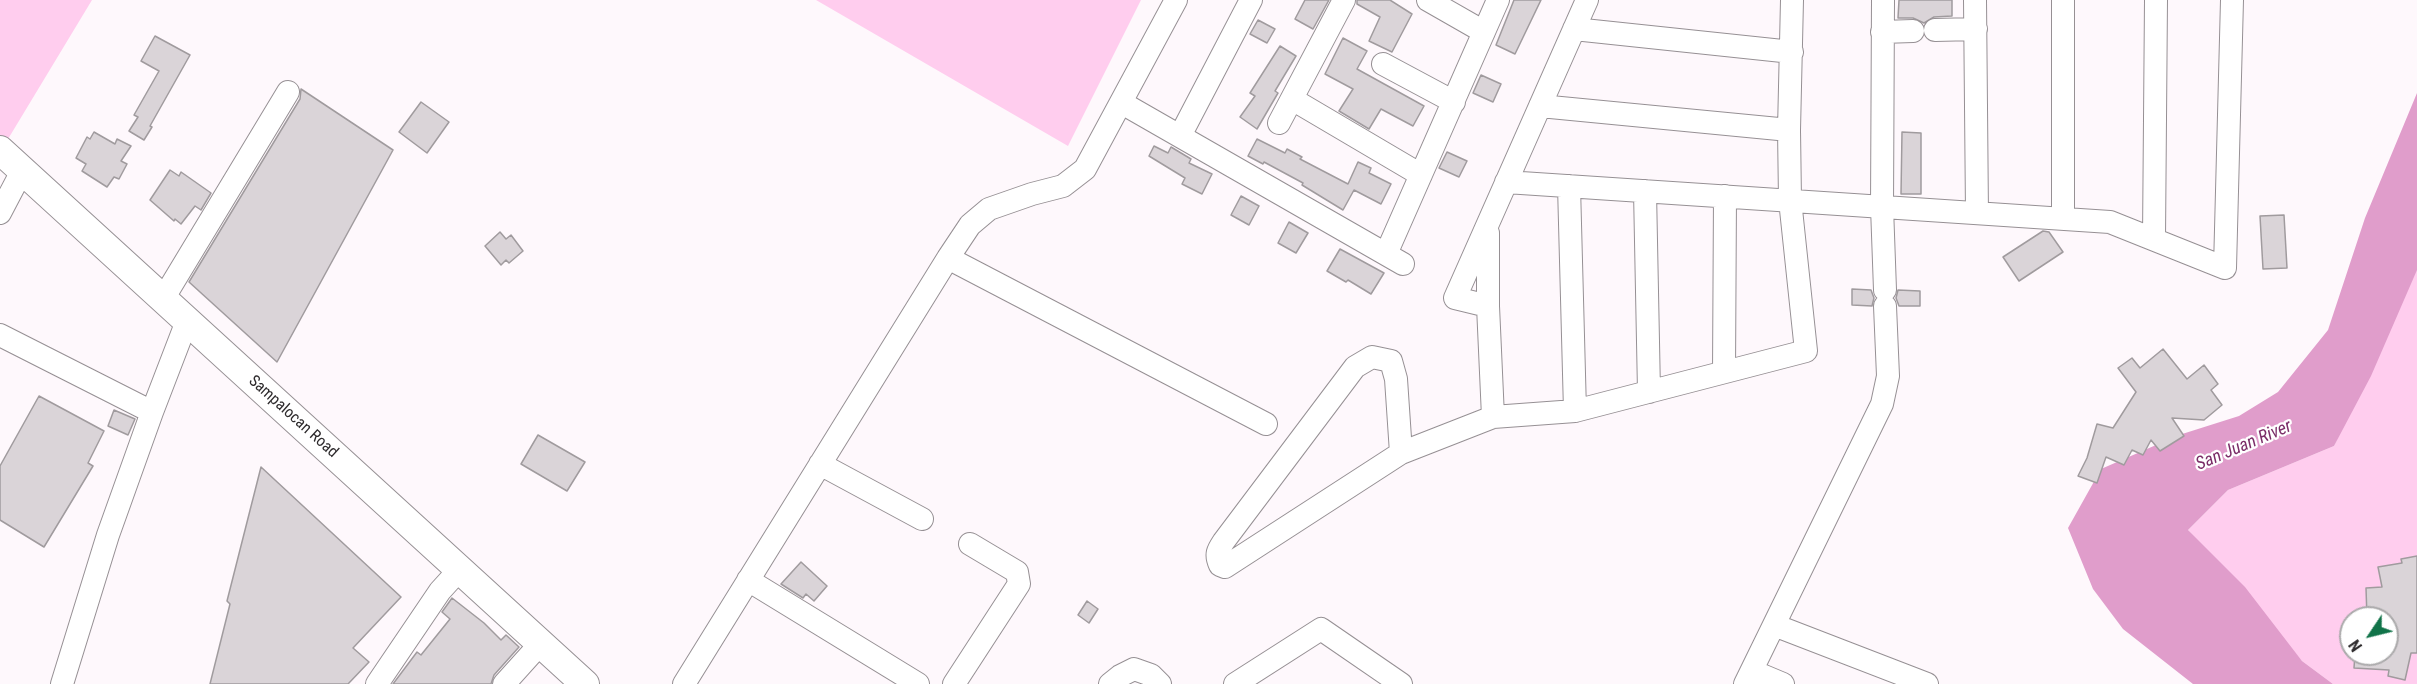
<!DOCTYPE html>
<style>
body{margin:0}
#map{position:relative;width:2417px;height:684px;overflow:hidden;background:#fef8fc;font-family:"Roboto Condensed",sans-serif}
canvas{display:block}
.north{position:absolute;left:2339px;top:606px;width:60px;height:60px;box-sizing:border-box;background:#fff;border:2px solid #abaaab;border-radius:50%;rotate:235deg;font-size:16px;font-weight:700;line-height:24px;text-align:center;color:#2e2b2d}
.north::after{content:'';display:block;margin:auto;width:21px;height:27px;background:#117349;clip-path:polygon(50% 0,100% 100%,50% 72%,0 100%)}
</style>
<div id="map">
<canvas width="2417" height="684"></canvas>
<div class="north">N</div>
</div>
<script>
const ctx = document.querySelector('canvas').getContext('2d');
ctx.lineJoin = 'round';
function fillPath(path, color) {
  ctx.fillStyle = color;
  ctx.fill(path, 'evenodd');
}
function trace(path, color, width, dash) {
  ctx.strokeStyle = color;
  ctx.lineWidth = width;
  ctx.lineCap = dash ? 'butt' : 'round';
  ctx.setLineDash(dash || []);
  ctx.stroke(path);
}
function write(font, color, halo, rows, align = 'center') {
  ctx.font = font + ' "Roboto Condensed",sans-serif';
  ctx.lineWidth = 4.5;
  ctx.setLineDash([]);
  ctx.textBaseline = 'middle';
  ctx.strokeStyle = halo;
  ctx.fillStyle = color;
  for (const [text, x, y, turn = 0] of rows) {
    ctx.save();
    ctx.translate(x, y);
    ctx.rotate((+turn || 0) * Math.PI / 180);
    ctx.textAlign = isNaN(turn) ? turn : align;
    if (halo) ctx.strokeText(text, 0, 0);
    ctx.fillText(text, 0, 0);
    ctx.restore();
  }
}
const green = new Path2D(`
 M0 0H92L2 149 0 147Z
 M816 0H1141L1068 146Z
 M2417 269V684H2333L2302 661 2188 530 2228 490 2334 446ZM2351 618H2387V654H2351Z`);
const water = new Path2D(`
 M2417 93V270L2371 376 2334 446 2228 490 2188 530 2245 587 2302 661 2333 684H2193L2123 629 2093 589 2068 528 2101 469 2179 435 2239 416 2278 392 2328 330 2365 218Z`);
const building = new Path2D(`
 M1305 0H1329L1313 29 1295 19Z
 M1357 0H1390L1412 14 1392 52 1369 41 1380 17 1357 4Z
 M1514 0H1541L1515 54 1496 45Z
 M1899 0H1952V16L1934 17 1924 23 1913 18H1898Z
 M1258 20 1275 29 1267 43 1250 34Z
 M155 36 190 55 150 126 152 127 144 140 129 131 138 117 134 115 159 71 141 61Z
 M1343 38 1367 51 1357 69 1424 106 1413 126 1381 109 1369 129 1339 111 1353 89 1325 74Z
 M1280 46 1296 56 1275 91 1278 93 1257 129 1240 117 1255 96 1250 93Z
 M1481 75 1501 84 1493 102 1473 93Z
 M301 89 393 150 277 362 189 282 300 99Z
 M421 102 449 122 427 153 399 132Z
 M94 132 115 144 117 139 131 146 121 161 127 164 119 179 114 177 107 187 82 171 86 164 76 158 87 137 90 139Z
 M1902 132 1921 133V194H1901Z
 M1257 139 1285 153 1287 149 1302 157 1300 159 1348 184 1358 162 1371 168 1369 173 1391 184 1381 204 1354 190 1343 210 1302 185 1303 183 1264 162 1263 164 1248 156Z
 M1154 146 1168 153 1171 147 1191 159 1189 163 1212 174 1202 194 1182 184 1185 178 1149 156Z
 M1447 152 1467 161 1459 177 1439 168Z
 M170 170 179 176 181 172 211 193 201 210 195 206 181 224 175 219 174 221 150 200Z
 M1241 196 1259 206 1249 225 1231 215Z
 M2284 215 2287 268 2263 269 2260 216Z
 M1289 222 1308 233 1296 253 1278 243Z
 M2043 231 2049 232 2063 252 2019 281 2003 257Z
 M500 232 506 239 511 235 523 251 509 263 506 260 501 265 485 246Z
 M1340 249 1384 273 1371 294 1348 280 1346 282 1327 271Z
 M1852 289 1871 290 1874 298 1872 306 1852 305Z
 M1898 290 1920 291V306H1899L1896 298Z
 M2163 349 2187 379 2204 365 2218 384 2211 390 2222 405 2204 420 2172 418 2184 436 2160 451 2151 440 2143 455 2132 450 2124 465 2106 457 2097 483 2078 476 2087 458 2097 424 2113 428 2136 392 2118 368 2132 358 2140 368Z
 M39 396 104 431 88 463 93 466 44 547 0 520V466Z
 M114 410 135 419 128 435 108 426Z
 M538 435 585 462 567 491 521 464Z
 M261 467 401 597 353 648 369 662 348 684H210L230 604 227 601Z
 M2417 556V653H2411L2405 680 2388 676 2389 670 2354 668 2355 654 2387 656V618H2367L2366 588 2382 587 2378 567 2402 563 2401 559Z
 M801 562 827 586 814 601 806 594 803 598 781 584Z
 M452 598 484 623 501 640 506 635 519 647 494 675 491 684H393L417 652 421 655 450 619 442 612Z
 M1087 601 1098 609 1089 623 1078 615Z`);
const minor = new Path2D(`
 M1428 0 1484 32
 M1883 0 1882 207 1885 290
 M1975 0 1977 213
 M1574 29 1792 52
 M1935 30 1976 29
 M1882 32 1913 31
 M1383 64 1454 102
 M1292 99 1421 175
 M1122 103 1403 264
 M1540 106 1789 130
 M1279 123 1344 0
 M1180 136 1251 0
 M1506 182 2110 222 2225 268 2232 0
 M1569 186 1575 411
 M1645 191 1649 392
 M0 213 22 171
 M2063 219V0
 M1488 233V306L1493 417
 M2154 238 2156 0
 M1386 254 1498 0
 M948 258 1266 424
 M163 299 288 92
 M1488 306 1455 298 1587 0
 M0 335 152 412
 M1724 372 1725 196
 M1401 453 1396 379 1391 361 1372 357 1355 367 1224 541C1218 550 1215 554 1220 565L1225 567 1401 453 1493 417 1575 411 1806 351 1790 200 1789 130 1792 0
 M820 464 922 519
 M748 580 918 684
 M1774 625 1927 684
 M1752 671 1783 684
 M62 684 108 535 152 412 187 321
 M377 684 440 591 460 569
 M504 684 541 643
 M684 684 948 258 970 225 989 209 1032 194 1063 186 1085 169 1176 0
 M954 684 1019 584 1017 572 970 544
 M1110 684 1120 676 1134 669 1151 675 1160 684
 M1235 684 1321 629 1401 684
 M1745 684 1882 404 1888 376 1885 306`);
const major = new Path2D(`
 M0 150 585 684`);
const streetNames = [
 ["Sampalocan Road",293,417,42]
];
const waterNames = [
 ["San Juan River",2244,446,-23]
];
fillPath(green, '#ffcdee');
fillPath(water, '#e09dcb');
fillPath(building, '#dad4d8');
trace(building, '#a09b9e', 1.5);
trace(minor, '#969094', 24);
trace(major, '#969094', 30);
trace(minor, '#fff', 22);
trace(major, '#fff', 28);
write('16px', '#2e2b2d', '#fff', streetNames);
write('italic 18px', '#7b2e68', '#fff', waterNames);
</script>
